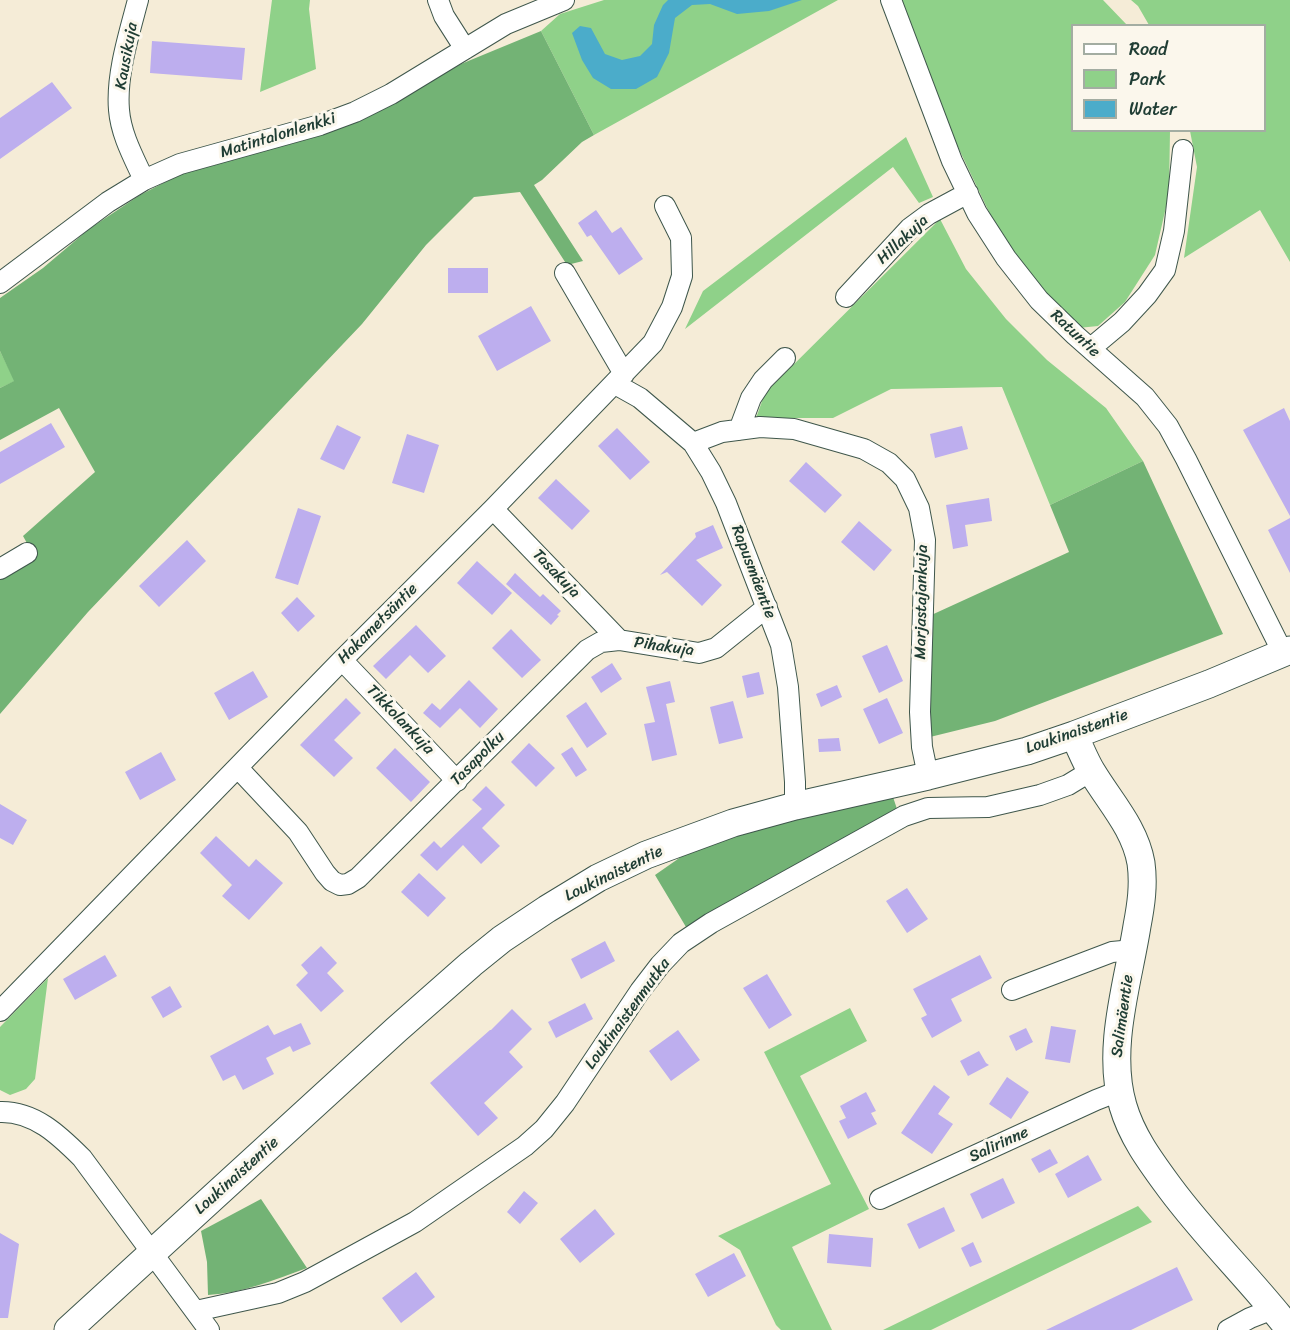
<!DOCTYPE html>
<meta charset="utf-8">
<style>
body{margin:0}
#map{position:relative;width:1290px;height:1330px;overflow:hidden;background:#f5ecd7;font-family:Sriracha,sans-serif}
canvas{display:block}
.legend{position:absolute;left:1071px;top:24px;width:195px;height:108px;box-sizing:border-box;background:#fbf7ec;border:2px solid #a3ada2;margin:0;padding:8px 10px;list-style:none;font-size:18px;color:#1f3d34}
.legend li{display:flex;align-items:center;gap:12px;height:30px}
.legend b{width:30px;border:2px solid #a3ada2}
</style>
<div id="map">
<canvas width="1290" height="1330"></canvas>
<ul class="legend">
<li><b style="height:8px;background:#fff"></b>Road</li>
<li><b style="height:16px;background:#8fd189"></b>Park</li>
<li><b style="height:16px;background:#4bacca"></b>Water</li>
</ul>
</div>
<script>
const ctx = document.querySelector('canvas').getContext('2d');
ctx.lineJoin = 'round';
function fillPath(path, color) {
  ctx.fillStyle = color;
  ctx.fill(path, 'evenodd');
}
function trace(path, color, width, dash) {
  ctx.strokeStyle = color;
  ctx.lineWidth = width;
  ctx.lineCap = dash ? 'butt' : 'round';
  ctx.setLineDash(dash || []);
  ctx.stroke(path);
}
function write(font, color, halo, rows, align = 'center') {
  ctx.font = font + ' Sriracha,sans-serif';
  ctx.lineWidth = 6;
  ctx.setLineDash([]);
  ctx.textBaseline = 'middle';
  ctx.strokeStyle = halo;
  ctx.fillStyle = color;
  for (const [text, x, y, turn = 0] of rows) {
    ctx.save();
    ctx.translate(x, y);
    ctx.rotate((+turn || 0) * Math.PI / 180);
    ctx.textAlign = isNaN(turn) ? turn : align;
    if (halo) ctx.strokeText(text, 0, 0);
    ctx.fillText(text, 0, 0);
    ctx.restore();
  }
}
const green = new Path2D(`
 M272 0H310L309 9 316 69 260 92Z
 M604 0H838L594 135 541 31 560 14Z
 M902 0H1103L1127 25 1072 26V130L1170 131 1169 194 1155 255 1125 302 1098 326 1078 328 1025 272 989 212 947 124Z
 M1131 0H1290V262L1260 210 1184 258 1197 167 1190 131 1264 130V26L1149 25 1138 6Z
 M906 137 933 197 919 203 893 167 685 329 703 291Z
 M940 219 966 269 1006 319 1047 360 1106 408 1143 461 1050 505 1002 387 891 389 833 418H756L765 393Z
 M0 351 15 381 0 388Z
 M48 978 35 1079 26 1089 10 1095 0 1090V1027Z
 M850 1008 867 1041 800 1076 869 1209 792 1247 832 1330H781L776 1325 740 1250 718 1236 831 1184 764 1052Z
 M1138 1206 1152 1222 931 1330H883Z`);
const forest = new Path2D(`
 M541 31 594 135 582 142 542 180 534 185 583 261 567 265 520 192 474 197 426 245 362 324 88 612 0 714V579L33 554 23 536 95 472 59 408 0 440V388L14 381 0 351V298L43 268 89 229 140 195 183 173 321 135 383 108 461 64Z
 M1143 461 1223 634 995 721 930 737 927 617 1069 552 1050 505Z
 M893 797 897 809 755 887 686 927 655 875 698 845 790 815Z
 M261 1199 307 1268C274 1280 243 1293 208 1295L207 1262 201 1231Z`);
const water = new Path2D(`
 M668 0H802L769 11 737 14 710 4 692 5 675 18 669 53 657 77 636 89H611L593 78 582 60 572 33 580 26 591 28 605 54 622 60 640 56 652 44 654 25 663 5Z`);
const building = new Path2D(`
 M152 41 245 48 242 80 150 73Z
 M52 82 72 108 0 159V118Z
 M596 210 612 233 621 227 643 259 619 275 591 235 587 237 578 223Z
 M448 268H488V293H448Z
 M531 306 551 341 497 371 478 336Z
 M1284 408 1290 421V516L1243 430Z
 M51 423 65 447 0 484V452Z
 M337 425 361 437 344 470 320 459Z
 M962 426 968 449 935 458 930 434Z
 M617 428 650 462 630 480 598 446Z
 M407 434 439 445 424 493 392 483Z
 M806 462 842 495 825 513 789 481Z
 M556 479 590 511 572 530 538 498Z
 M989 498 992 521 965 525 968 546 953 549 946 505Z
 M298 508 321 516 298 585 275 578Z
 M1290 518V573L1268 530Z
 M859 521 892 550 874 571 841 542Z
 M713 525 723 548 696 560 722 585 702 606 667 572 660 575 696 537 695 533Z
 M187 540 206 561 159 607 139 586Z
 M477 561 512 593 492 615 457 583Z
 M515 573 540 597 543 594 561 611 557 615 559 616 551 625 506 584Z
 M297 597 315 616 298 632 281 613Z
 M416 625 446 656 428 673 410 655 386 679 373 666Z
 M511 629 541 660 522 678 492 648Z
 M887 645 903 681 879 693 862 656Z
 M612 663 622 679 601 693 591 677Z
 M253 671 268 697 229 720 214 693Z
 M759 672 764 694 747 698 742 676Z
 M469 680 498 709 480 728 460 708 440 728 423 713 432 703 440 710Z
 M670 681 675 702 666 704 677 755 652 761 644 724 655 722 646 687Z
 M837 685 842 697 821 707 816 694Z
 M346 698 361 713 334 740 353 758 334 777 300 745Z
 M887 698 903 733 879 744 863 709Z
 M733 701 743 738 719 744 710 707Z
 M586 702 607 734 587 748 566 716Z
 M839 738 841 751 819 752 818 739Z
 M529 743 555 768 536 787 511 762Z
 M572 747 587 770 576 777 561 754Z
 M395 748 430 782 411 802 376 768Z
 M161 752 176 780 140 800 125 772Z
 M486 786 505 805 482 828 500 846 481 864 463 845 437 871 420 855 434 841 441 848 482 809 472 800Z
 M0 804 27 820 13 845 0 838Z
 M216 836 249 867 256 859 283 883 249 920 222 896 232 885 200 853Z
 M419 873 446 898 428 917 401 892Z
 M907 888 928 919 907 933 886 901Z
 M605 941 615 961 581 979 571 959Z
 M321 946 337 963 327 973 344 991 321 1012 296 985 308 973 301 965Z
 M105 955 117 976 75 1000 63 979Z
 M980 955 992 978 951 999 962 1021 932 1038 921 1018 927 1015 913 989Z
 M767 974 792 1015 769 1029 743 988Z
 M170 986 182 1007 163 1018 151 997Z
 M585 1003 593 1019 556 1038 548 1022Z
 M512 1009 532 1029 509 1052 523 1067 484 1103 498 1118 478 1136 430 1083 490 1030H491Z
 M301 1023 311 1044 293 1052 290 1046 266 1058 274 1074 243 1090 235 1075 223 1081 210 1056 268 1025 274 1035Z
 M1051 1026 1076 1030 1070 1063 1045 1059Z
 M1026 1028 1033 1042 1016 1051 1009 1036Z
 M678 1030 700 1060 671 1081 649 1051Z
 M979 1051 986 1063 989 1065 968 1076 960 1061Z
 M1007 1077 1029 1092 1011 1119 989 1104Z
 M934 1085 950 1097 938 1114 953 1124 932 1154 901 1133Z
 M866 1092 876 1111 871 1113 877 1124 848 1139 839 1121 846 1118 840 1106Z
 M1050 1149 1058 1163 1039 1173 1031 1159Z
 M1088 1155 1102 1180 1068 1198 1055 1174Z
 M1003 1178 1015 1203 982 1219 970 1194Z
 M524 1191 538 1203 520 1224 507 1212Z
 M944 1207 955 1231 919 1249 907 1224Z
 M595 1209 615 1234 580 1263 560 1239Z
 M0 1233 19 1244 8 1318H0Z
 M829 1234 873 1238 871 1267 827 1263Z
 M973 1242 982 1262 970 1267 961 1248Z
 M734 1253 746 1276 708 1297 695 1274Z
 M1177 1267 1193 1300 1131 1330H1046Z
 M416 1272 435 1297 401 1323 382 1298Z`);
const street = new Path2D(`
 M138 0C129 34 116 75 119 110 121 135 134 158 144 180
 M438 0 444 16 465 49
 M891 0 952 161 977 213 1006 258 1039 300 1075 335 1145 397 1168 426 1186 459 1283 653
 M565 273 624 374
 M0 283 108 202 144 180 180 164 320 125 355 112 391 94 506 24 564 0
 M846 297 910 228 929 214 968 193
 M1091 348 1122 322 1147 295 1165 270 1174 231 1183 150
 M615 384 640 398 693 443 711 472 726 503 781 645 788 687 795 782V806
 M739 430 751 398 763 380 785 358
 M693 443 722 432 760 427 794 429 864 449 889 463 905 479 919 508 925 540 920 712 922 747 928 776
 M493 509 619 640
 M0 569 27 553
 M342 660 457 781
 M238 768 298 832 325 873 332 881 340 885 348 884 358 878 587 650 601 642 619 640 699 653 716 648 767 607
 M1012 990 1112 952 1133 950
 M0 1011 342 660 493 509 653 343 672 307 682 276 681 238 665 206
 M0 1112C34 1111 59 1135 82 1158L209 1330
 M880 1199 1096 1100 1119 1091
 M196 1311 278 1293 305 1282 415 1222 525 1146 544 1129 565 1103 640 991 660 965 681 943 711 923 904 816 928 808 988 807 1040 795 1068 785 1091 771
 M1228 1330 1250 1318 1273 1309`);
const secondary = new Path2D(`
 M1074 735C1080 747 1085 761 1092 772 1110 802 1135 828 1141 863 1144 885 1141 905 1137 926 1128 983 1106 1049 1123 1106 1132 1137 1151 1162 1170 1188 1207 1238 1252 1281 1290 1330
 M68 1330 396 1030 471 964 502 939 547 909 598 878 646 855 733 823 795 806 928 776 1027 751 1074 735 1209 684 1290 650`);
const streetNames = [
 ["Kausikuja",127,56,-80],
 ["Matintalonlenkki",278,136,-17],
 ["Hillakuja",903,240,-43],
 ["Ratuntie",1075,334,43],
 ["Rapusmäentie",753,572,69],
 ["Tasakuja",556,574,46],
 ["Marjastajankuja",922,602,-89],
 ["Hakametsäntie",378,624,-45],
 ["Pihakuja",664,647,8],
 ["Tikkolankuja",400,720,46],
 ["Loukinaistentie",1077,732,-19],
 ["Tasapolku",478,759,-45],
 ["Loukinaistentie",614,874,-26],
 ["Loukinaistenmutka",628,1014,-54],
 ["Salimäentie",1123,1016,-82],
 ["Salirinne",999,1145,-25],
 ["Loukinaistentie",237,1176,-42]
];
fillPath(green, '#8fd189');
fillPath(forest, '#73b375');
fillPath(water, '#4bacca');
fillPath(building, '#bdaeee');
trace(street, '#3f574c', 22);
trace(secondary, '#3f574c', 29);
trace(street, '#fff', 20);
trace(secondary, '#fff', 27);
write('16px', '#1f3d34', '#fbf7ec', streetNames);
</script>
